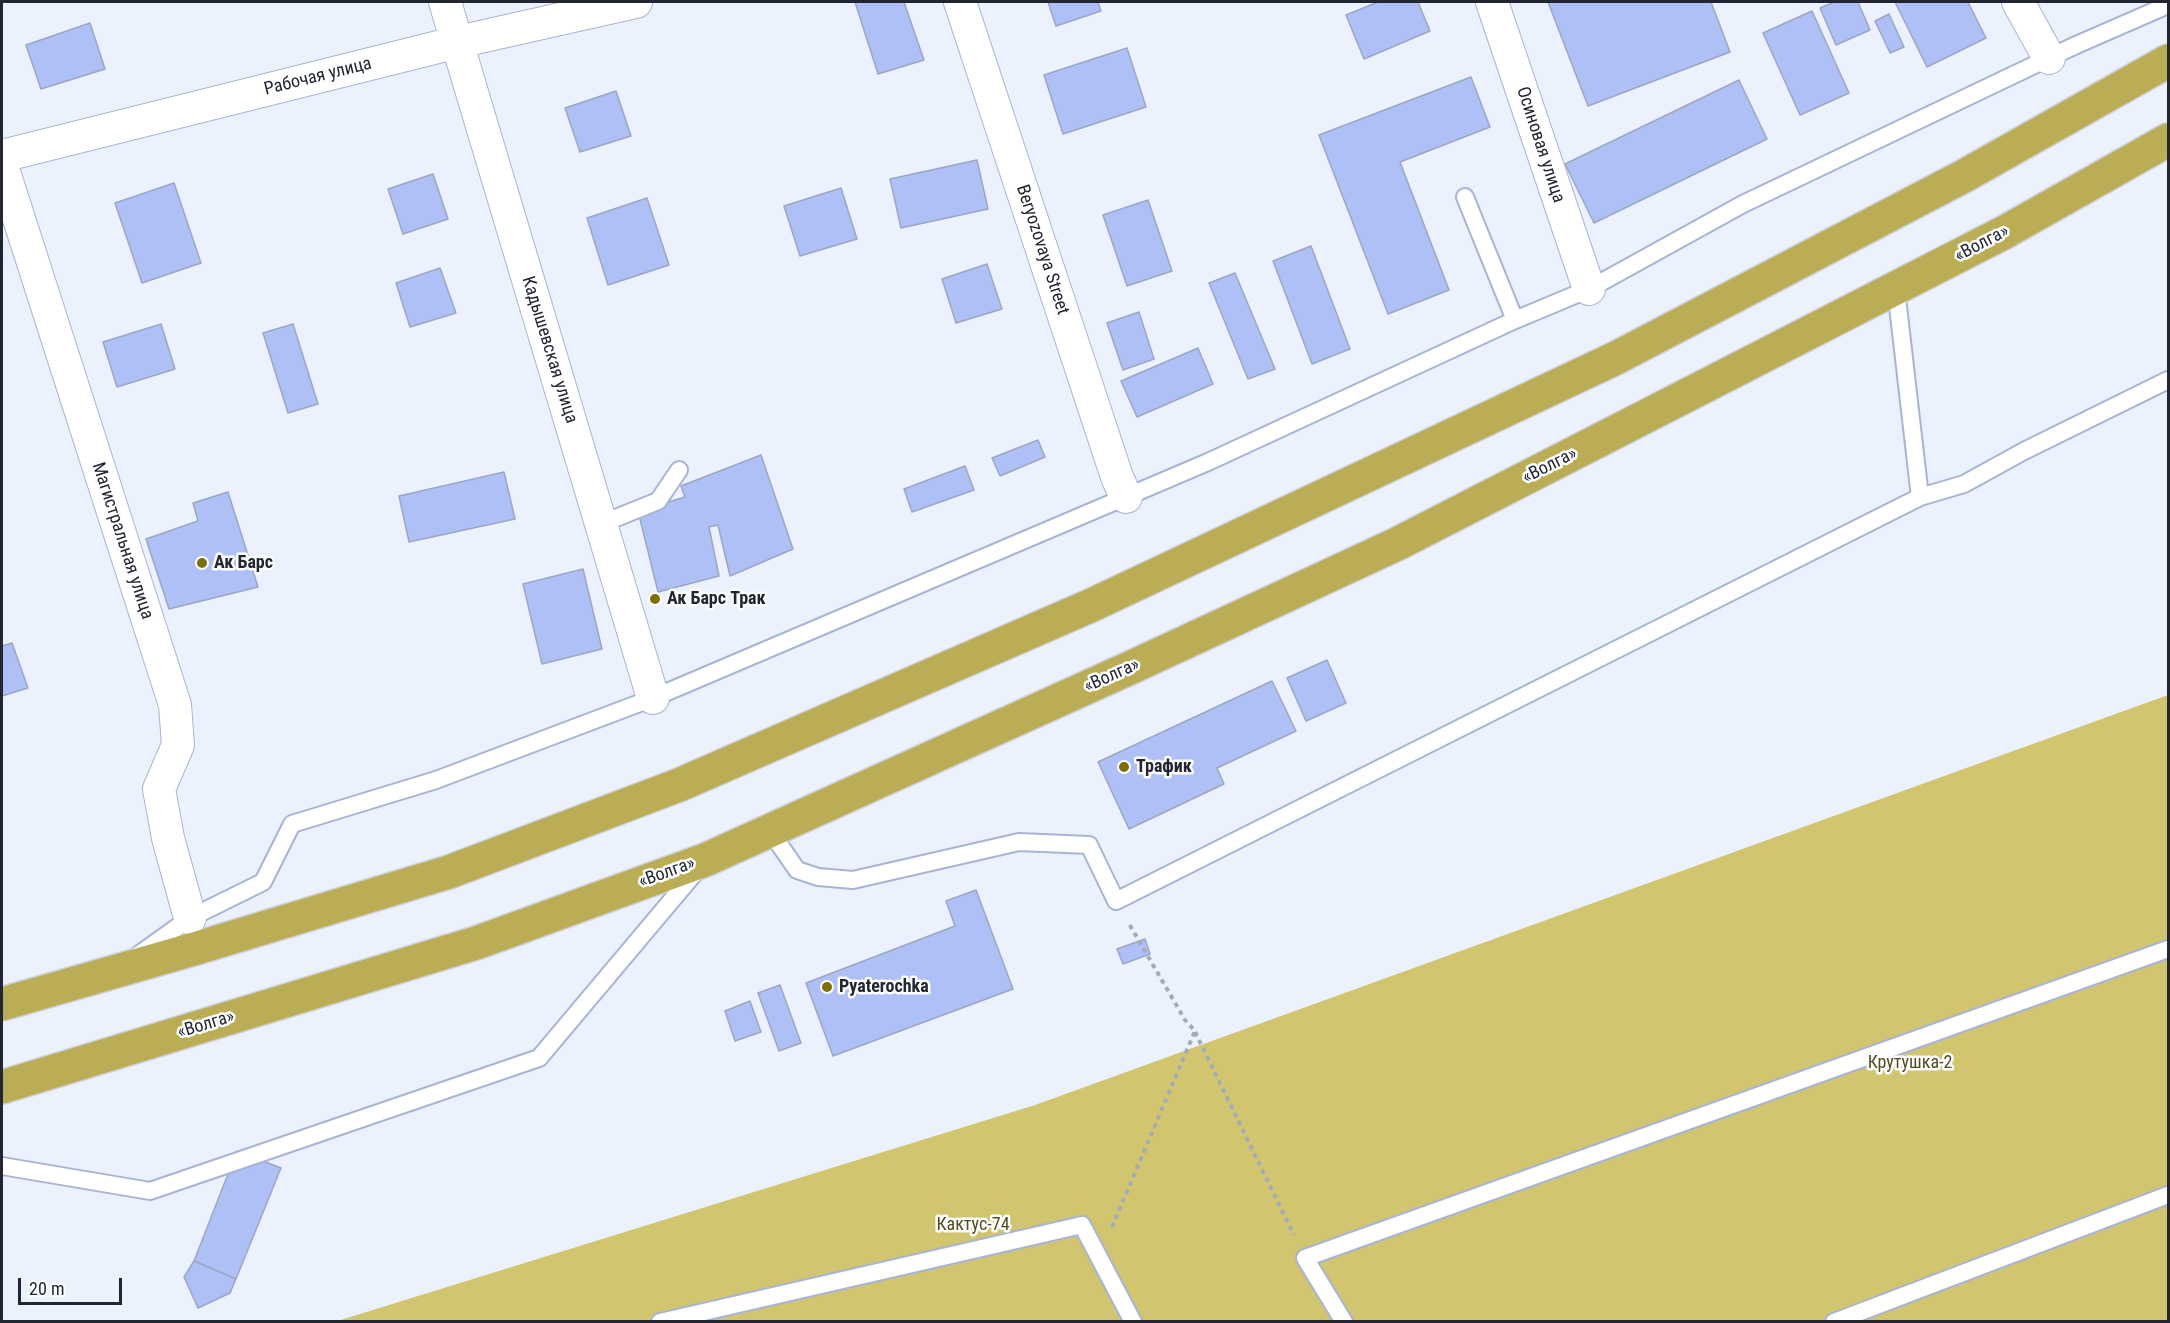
<!DOCTYPE html>
<meta charset="utf-8">
<style>
body{margin:0}
#map{position:relative;width:2170px;height:1323px;overflow:hidden;background:#ecf1fe;font-family:"Roboto Condensed",sans-serif}
canvas{display:block}
.frame{position:absolute;inset:0;border:3px solid #212632;pointer-events:none}
.scale{position:absolute;left:18px;top:1278px;width:104px;height:27px;box-sizing:border-box;border:3px solid #212632;border-top:0;padding-left:8px;font-size:18px;line-height:21px;white-space:nowrap;color:#212632;-webkit-text-stroke:4px #fefefe;paint-order:stroke}
</style>
<div id="map">
<canvas width="2170" height="1323"></canvas>
<div class="frame"></div>
<div class="scale">20 m</div>
</div>
<script>
const ctx = document.querySelector('canvas').getContext('2d');
ctx.lineJoin = 'round';
function fillPath(path, color) {
  ctx.fillStyle = color;
  ctx.fill(path, 'evenodd');
}
function trace(path, color, width, dash) {
  ctx.strokeStyle = color;
  ctx.lineWidth = width;
  ctx.lineCap = dash ? 'butt' : 'round';
  ctx.setLineDash(dash || []);
  ctx.stroke(path);
}
function write(font, color, halo, rows, align = 'center') {
  ctx.font = font + ' "Roboto Condensed",sans-serif';
  ctx.lineWidth = 5;
  ctx.setLineDash([]);
  ctx.textBaseline = 'middle';
  ctx.strokeStyle = halo;
  ctx.fillStyle = color;
  for (const [text, x, y, turn = 0] of rows) {
    ctx.save();
    ctx.translate(x, y);
    ctx.rotate((+turn || 0) * Math.PI / 180);
    ctx.textAlign = isNaN(turn) ? turn : align;
    if (halo) ctx.strokeText(text, 0, 0);
    ctx.fillText(text, 0, 0);
    ctx.restore();
  }
}
const green = new Path2D(`
 M2168 695V1321L334 1322 1035 1105Z`);
const building = new Path2D(`
 M855 2H904L924 60 878 74Z
 M1048 2H1098L1101 11 1056 26Z
 M1378 2H1418L1430 31 1364 59 1346 15Z
 M1548 2H1711L1730 52 1588 106Z
 M1834 2H1858L1870 30 1836 45 1820 8Z
 M1895 2H1968L1986 38 1927 67Z
 M1812 11 1849 93 1800 115 1763 33Z
 M1889 14 1904 47 1890 53 1875 21Z
 M90 23 105 69 41 89 26 45Z
 M1127 48 1146 107 1063 134 1044 75Z
 M1471 77 1490 127 1400 162 1449 290 1388 314 1319 135Z
 M1739 80 1767 139 1594 223 1565 164Z
 M616 91 631 136 580 152 565 108Z
 M977 160 988 209 901 228 890 179Z
 M433 174 448 219 403 234 388 189Z
 M174 183 201 263 142 283 115 203Z
 M841 188 857 239 800 256 784 206Z
 M647 198 669 265 608 285 587 218Z
 M1148 200 1172 271 1127 286 1103 215Z
 M1311 246 1350 349 1312 364 1273 261Z
 M987 264 1002 309 956 323 942 279Z
 M440 268 456 313 410 327 396 283Z
 M1235 273 1275 369 1248 379 1209 283Z
 M1139 312 1154 359 1123 370 1107 323Z
 M161 324 175 369 117 387 103 342Z
 M293 324 318 404 288 413 263 333Z
 M1198 348 1213 384 1137 417 1121 381Z
 M1038 440 1045 457 1000 476 992 458Z
 M761 455 793 549 730 576 718 525 709 527 719 576 658 592 638 511 685 497 681 486Z
 M965 466 974 490 912 512 904 489Z
 M504 472 515 519 409 542 399 496Z
 M228 492 258 587 169 609 146 539 198 521 193 503Z
 M583 569 602 649 542 664 523 584Z
 M12 643 28 688 2 696V646Z
 M1327 660 1346 703 1306 721 1287 678Z
 M1272 681 1296 731 1217 768 1224 784 1129 829 1098 762Z
 M976 890 1013 989 833 1056 806 983 955 926 946 901Z
 M1145 939 1150 954 1123 964 1117 949Z
 M780 985 801 1043 779 1051 758 993Z
 M750 1001 761 1032 735 1041 725 1011Z
 M237 1151 281 1168 236 1279 194 1261Z
 M194 1261 236 1279 230 1293 198 1308 184 1277Z`);
const path = new Path2D(`
 M1195 1032 1294 1235
 M1112 1227 1195 1031 1185 1020 1128 922`);
const lane = new Path2D(`
 M1465 197 1515 320
 M1896 289 1920 497
 M601 524 658 501 679 470
 M770 831 797 870 818 877 853 880 1019 842 1089 845 1116 901 1920 497 1964 484 2024 451 2168 380
 M137 956 190 918 263 882 292 824 436 780 653 698 1208 462 1515 320 1589 289 1743 204 2074 46 2168 5
 M2 1166 150 1191 539 1058 698 869
 M660 1322 1082 1225 1133 1322
 M1344 1322 1305 1258 2168 949
 M1834 1322 2168 1195`);
const street = new Path2D(`
 M445 2 653 698
 M960 2 1117 477 1126 497
 M1492 2 1589 289
 M2018 2 2049 58
 M2 156 458 42 636 2
 M2 166 175 705 178 745 159 789 168 838 190 918`);
const highway = new Path2D(`
 M2 1004 197 948 449 872 679 785 1092 605 1616 358 1964 176 2168 61
 M2 1087 476 943 705 860 1132 667 1397 544 2005 232 2168 140`);
const markers = [
 [202,563,6,"#7b6e0b"],
 [655,599,6,"#7b6e0b"],
 [1124,767,6,"#7b6e0b"],
 [827,987,6,"#7b6e0b"]
];
const streetNames = [
 ["Рабочая улица",318,77,-14],
 ["Осиновая улица",1540,145,72],
 ["«Волга»",1982,244,-28],
 ["Beryozovaya Street",1042,250,72],
 ["Кадышевская улица",549,350,73],
 ["«Волга»",1550,466,-27],
 ["Магистральная улица",122,541,72],
 ["«Волга»",1112,676,-24],
 ["«Волга»",667,873,-20],
 ["«Волга»",206,1025,-17]
];
const poiNames = [
 ["Ак Барс",214,563],
 ["Ак Барс Трак",667,599],
 ["Трафик",1136,767],
 ["Pyaterochka",839,987]
];
const parkNames = [
 ["Крутушка-2",1910,1063],
 ["Кактус-74",973,1225]
];
fillPath(green, '#d2c570');
fillPath(building, '#aec0f5');
trace(building, '#9ba6c6', 1.5);
trace(lane, '#a8b4d4', 20);
trace(street, '#a8b4d4', 34);
trace(highway, '#cecfd2', 36);
trace(path, '#a5aab7', 4, [4.5, 4.5]);
trace(lane, '#fff', 16);
trace(street, '#fff', 32);
trace(highway, '#bbad55', 33);
for (const [x, y, r, color] of markers) {
  const dot = new Path2D();
  dot.arc(x, y, r, 0, 2 * Math.PI);
  ctx.fillStyle = color;
  ctx.fill(dot);
  trace(dot, '#fefefe', 2);
}
write('18px', '#212632', '#fefefe', streetNames);
write('bold 18px', '#212632', '#fefefe', poiNames, 'left');
write('18px', '#524c20', '#fefefe', parkNames);
</script>
